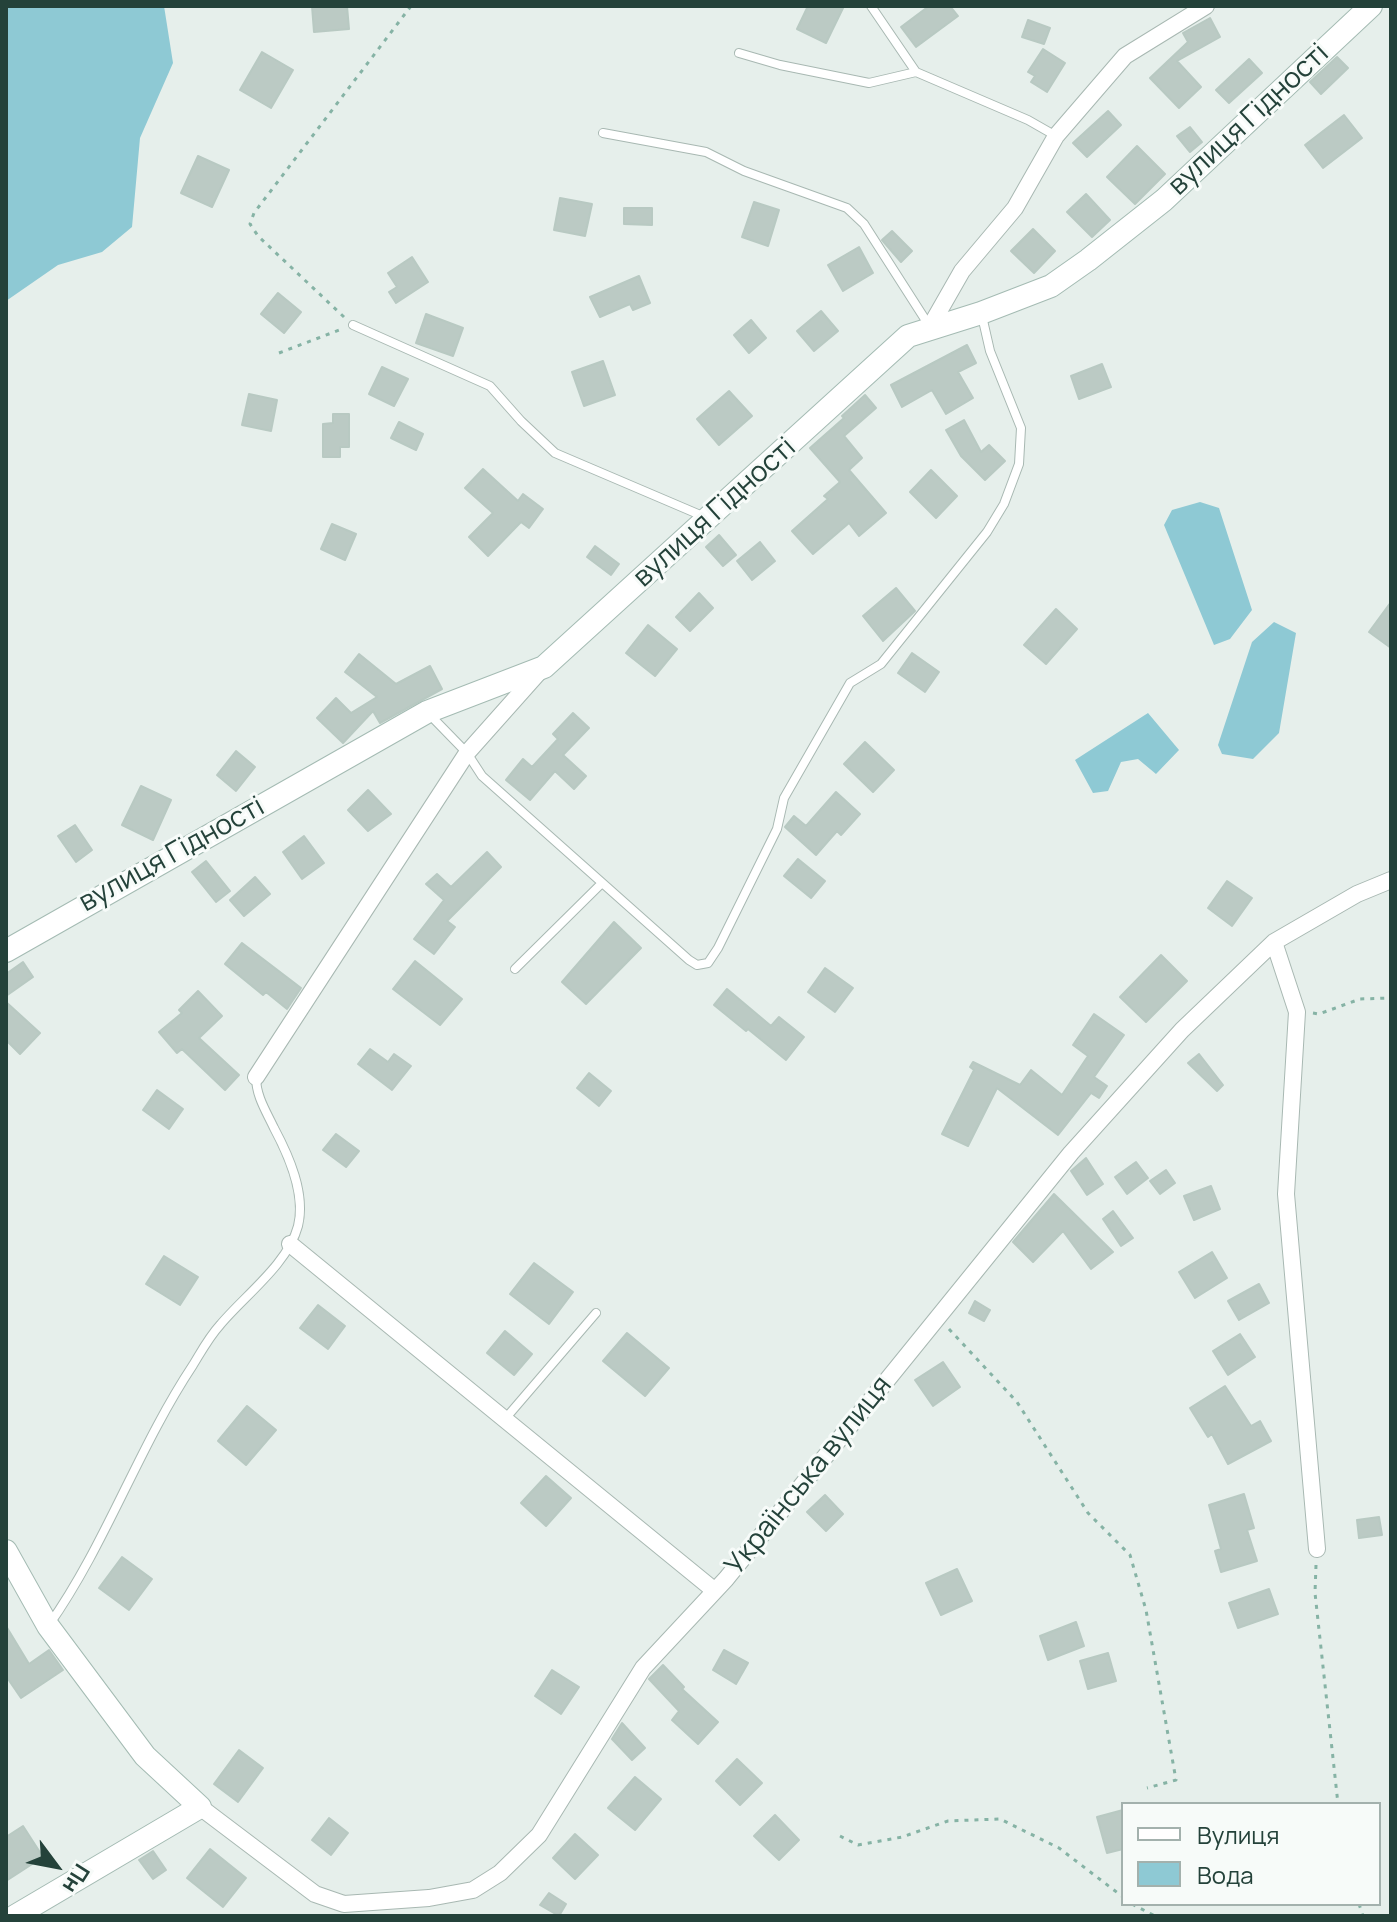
<!DOCTYPE html>
<meta charset="utf-8">
<style>
body{margin:0}
#map{position:relative;width:1397px;height:1922px;overflow:hidden;background:#e6efeb;font-family:Manrope,sans-serif}
canvas{display:block}
.frame{position:absolute;inset:0;border:8px solid #24423a;pointer-events:none}
.legend{position:absolute;left:1121px;top:1802px;width:260px;height:104px;box-sizing:border-box;background:#f7fbf9;border:2px solid #a3b1ad;margin:0;padding:10px 14px;list-style:none;font-size:24px;color:#24423a}
.legend li{display:flex;align-items:center;gap:16px;height:40px}
.legend b{width:40px;border:2px solid #a3b1ad}
.north{position:absolute;left:16px;top:1826px;width:80px;height:80px;-webkit-text-stroke:6px #f7fbf9;paint-order:stroke;rotate:122deg;font-size:22px;font-weight:700;line-height:32px;text-align:center;color:#24423a}
.north::after{content:'';display:block;margin:auto;width:28px;height:36px;background:#24423a;clip-path:polygon(50% 0,100% 100%,50% 72%,0 100%)}
</style>
<div id="map">
<canvas width="1397" height="1922"></canvas>
<div class="frame"></div>
<ul class="legend">
<li><b style="height:10px;background:#fff"></b>Вулиця</li>
<li><b style="height:22px;background:#8ec9d4"></b>Вода</li>
</ul>
<div class="north">Пн</div>
</div>
<script>
const ctx = document.querySelector('canvas').getContext('2d');
ctx.lineJoin = 'round';
function fillPath(path, color) {
  ctx.fillStyle = color;
  ctx.fill(path, 'evenodd');
}
function trace(path, color, width, dash) {
  ctx.strokeStyle = color;
  ctx.lineWidth = width;
  ctx.lineCap = dash ? 'butt' : 'round';
  ctx.setLineDash(dash || []);
  ctx.stroke(path);
}
function write(font, color, halo, rows, align = 'center') {
  ctx.font = font + ' Manrope,sans-serif';
  ctx.lineWidth = 6;
  ctx.setLineDash([]);
  ctx.textBaseline = 'middle';
  ctx.strokeStyle = halo;
  ctx.fillStyle = color;
  for (const [text, x, y, turn = 0] of rows) {
    ctx.save();
    ctx.translate(x, y);
    ctx.rotate((+turn || 0) * Math.PI / 180);
    ctx.textAlign = isNaN(turn) ? turn : align;
    if (halo) ctx.strokeText(text, 0, 0);
    ctx.fillText(text, 0, 0);
    ctx.restore();
  }
}
const water = new Path2D(`
 M6 6H164L173 63 140 138 132 227 102 252 58 265 6 301Z
 M1200 502 1219 508 1252 610 1230 639 1214 645 1164 525 1172 510Z
 M1274 622 1296 633 1279 733 1253 759 1222 754 1218 745 1252 642Z
 M1148 713 1179 750 1156 774 1138 759 1121 762 1108 791 1093 793 1075 760Z`);
const building = new Path2D(`
 M312 6H347L349 29 314 32Z
 M808 6H844L826 43 797 29Z
 M929 6H950L958 16 916 47 901 27Z
 M1210 18 1220 37 1177 61 1201 87 1179 108 1150 78 1188 42 1183 33Z
 M1028 20 1050 28 1044 44 1022 37Z
 M1043 49 1065 63 1047 92 1031 82 1035 76 1028 72Z
 M262 52 293 70 271 108 240 90Z
 M1337 57 1348 68 1321 94 1310 82Z
 M1249 59 1262 73 1229 103 1216 90Z
 M1108 111 1121 125 1087 157 1073 143Z
 M1344 115 1362 138 1323 168 1305 145Z
 M1190 127 1202 142 1190 152 1177 136Z
 M1137 146 1165 174 1135 204 1107 177Z
 M198 156 229 170 212 207 181 193Z
 M1086 194 1110 220 1092 237 1067 212Z
 M560 198 592 204 585 236 554 230Z
 M754 202 779 210 768 246 742 237Z
 M624 208H652V225L624 224Z
 M1033 229 1055 251 1034 273 1011 251Z
 M892 231 912 251 901 262 882 240Z
 M859 247 873 273 843 291 828 265Z
 M412 257 428 282 396 303 389 292 397 287 388 273Z
 M639 276 650 303 633 310 630 304 600 317 590 297Z
 M278 293 301 312 284 333 261 314Z
 M821 311 838 331 814 351 797 331Z
 M426 314 463 328 453 356 416 343Z
 M751 320 766 338 749 353 734 335Z
 M967 345 976 363 958 372 973 398 946 414 932 390 902 407 891 385Z
 M603 361 615 395 584 406 572 372Z
 M1102 364 1111 387 1079 399 1071 376Z
 M382 367 408 379 394 406 369 394Z
 M729 391 752 416 719 445 697 419Z
 M249 394 277 400 271 431 242 425Z
 M865 395 876 408 844 436 862 458 849 470 886 513 859 536 849 523 813 554 792 531 828 499 824 496 840 482 810 448 844 418 842 416Z
 M333 414H349V447H340V457H323V424L333 423Z
 M964 420 981 452 989 445 1005 461 985 480 961 456 946 430Z
 M399 422 423 434 416 450 391 438Z
 M483 469 518 501 523 494 543 509 529 528 521 522 488 556 469 537 493 513 465 488Z
 M931 470 957 496 936 518 910 492Z
 M332 524 356 534 345 560 321 549Z
 M719 535 736 555 723 566 706 547Z
 M760 542 775 561 752 580 737 561Z
 M595 546 619 564 611 575 587 557Z
 M896 588 915 611 883 641 863 616Z
 M699 593 713 608 690 631 676 617Z
 M1391 602V648L1369 632Z
 M1056 609 1077 629 1046 664 1024 645Z
 M648 625 677 649 655 676 626 653Z
 M912 653 939 672 925 692 898 673Z
 M359 654 396 684 430 666 442 689 380 723 373 711 343 743 317 718 336 698 351 713 377 697 345 672Z
 M573 713 589 728 563 755 586 776 574 789 555 771 530 800 506 780 523 759 532 767 558 739 553 734Z
 M865 742 894 770 873 792 844 764Z
 M236 751 255 767 236 791 217 775Z
 M141 786 171 800 153 840 122 825Z
 M368 790 391 814 368 831 348 810Z
 M836 792 860 814 841 835 837 831 816 855 785 827 794 816 806 826Z
 M75 825 92 850 76 862 58 836Z
 M304 836 324 863 302 879 283 852Z
 M487 852 501 867 447 921 455 927 434 954 414 939 444 900 426 884 437 874 451 887Z
 M798 859 825 881 811 898 784 876Z
 M206 861 230 891 216 902 192 872Z
 M255 877 270 894 244 916 230 900Z
 M1227 881 1252 898 1232 926 1208 908Z
 M614 922 641 948 586 1004 562 982Z
 M242 943 301 988 287 1009 266 992 263 995 225 964Z
 M1161 955 1187 981 1146 1022 1120 997Z
 M415 961 462 999 440 1025 393 989Z
 M23 962 33 977 6 996V974Z
 M825 968 853 988 835 1012 808 992Z
 M727 989 771 1026 779 1017 804 1037 786 1060 748 1029 746 1031 714 1005Z
 M198 991 222 1016 199 1038 239 1075 225 1090 182 1049 177 1053 159 1032 182 1013 179 1010Z
 M6 1002 40 1033 20 1054 6 1040Z
 M1094 1014 1124 1035 1094 1077 1107 1086 1099 1098 1091 1093 1058 1135 997 1088 968 1146 942 1134 974 1070 970 1067 973 1062 1020 1085 1031 1070 1062 1095 1088 1056 1073 1045Z
 M370 1049 388 1062 394 1054 411 1066 392 1090 358 1064Z
 M1199 1054 1223 1085 1217 1091 1188 1063Z
 M589 1073 611 1091 599 1106 577 1088Z
 M157 1090 183 1109 169 1129 143 1110Z
 M336 1134 359 1151 346 1167 323 1150Z
 M1086 1158 1103 1184 1087 1195 1071 1171Z
 M1136 1162 1148 1178 1127 1194 1115 1177Z
 M1166 1170 1175 1183 1160 1194 1150 1181Z
 M1211 1186 1220 1209 1194 1220 1184 1196Z
 M1054 1194 1113 1252 1091 1269 1063 1231 1033 1262 1013 1242Z
 M1113 1211 1133 1238 1121 1246 1103 1219Z
 M1212 1252 1227 1278 1195 1298 1179 1272Z
 M164 1256 198 1277 180 1305 146 1284Z
 M534 1263 573 1292 549 1324 510 1294Z
 M1259 1284 1269 1303 1239 1320 1228 1301Z
 M975 1301 990 1310 984 1321 969 1313Z
 M318 1305 345 1326 328 1349 300 1328Z
 M505 1331 532 1354 514 1375 487 1353Z
 M627 1333 669 1368 645 1396 603 1361Z
 M1240 1334 1255 1357 1228 1375 1213 1351Z
 M943 1362 960 1387 933 1406 915 1380Z
 M1225 1386 1251 1426 1260 1421 1271 1441 1228 1464 1212 1434 1208 1437 1190 1408Z
 M247 1406 276 1430 246 1465 218 1441Z
 M546 1476 571 1498 546 1526 521 1503Z
 M1244 1494 1254 1528 1247 1530 1257 1561 1221 1572 1215 1551 1221 1549 1209 1505Z
 M825 1495 843 1514 826 1531 807 1512Z
 M1379 1517 1382 1535 1359 1538 1357 1520Z
 M122 1557 152 1579 129 1610 99 1588Z
 M957 1569 972 1601 941 1615 926 1583Z
 M1269 1589 1278 1614 1238 1628 1229 1603Z
 M1076 1622 1084 1646 1048 1660 1040 1636Z
 M6 1626 29 1664 49 1650 63 1670 21 1698 6 1676Z
 M724 1650 748 1663 736 1684 713 1670Z
 M1108 1653 1116 1681 1088 1689 1080 1661Z
 M663 1665 684 1687 682 1689 718 1722 698 1744 672 1720 679 1711 649 1679Z
 M552 1670 579 1687 561 1714 535 1696Z
 M622 1723 645 1748 632 1760 612 1739Z
 M239 1750 263 1768 238 1802 214 1784Z
 M737 1759 762 1783 740 1805 716 1781Z
 M635 1777 661 1799 635 1830 608 1808Z
 M1123 1810V1849L1107 1853 1097 1817Z
 M775 1815 799 1840 779 1860 754 1836Z
 M329 1818 348 1833 331 1855 312 1840Z
 M23 1826 43 1857 6 1881V1837Z
 M575 1834 598 1855 575 1879 553 1858Z
 M210 1849 246 1878 223 1907 187 1878Z
 M153 1851 166 1870 153 1879 139 1860Z
 M549 1893 566 1904 559 1916 540 1905Z`);
const path = new Path2D(`
 M344 317 258 236 250 224 254 213 411 6
 M279 353 342 329
 M1313 1013 1319 1014 1360 999 1391 998
 M949 1329 1017 1402 1088 1513 1130 1555 1146 1610 1176 1780 1147 1788
 M1316 1565 1315 1593 1338 1804
 M840 1836 858 1845 902 1837 948 1821 1000 1819 1059 1848 1123 1897
 M1132 1904 1155 1916
 M1359 1904 1363 1916`);
const lane = new Path2D(`
 M871 6 916 72 1028 120 1056 136
 M739 53 780 65 869 83 916 72
 M603 133 706 152 744 171 847 208 864 224 930 327
 M353 325 490 386 521 421 555 453 705 517
 M430 715 467 753 482 776 689 960 697 965 708 963 718 948 777 829 784 798 850 683 881 664 987 532 1004 504 1019 464 1021 428 990 351 982 316
 M515 969 602 883
 M505 1419 596 1313
 M49 1625C106 1544 138 1448 193 1365 201 1352 209 1337 220 1325 244 1296 288 1264 298 1226 306 1194 289 1156 274 1128 266 1111 256 1096 256 1077`);
const street = new Path2D(`
 M930 327 962 271 1015 208 1056 136 1125 56 1206 6
 M1274 942 1297 1012 1286 1194 1317 1549
 M256 1077 467 753 540 671
 M290 1244 715 1591
 M200 1807 315 1894 344 1904 429 1898 473 1890 500 1873 539 1835 643 1668 726 1579 1071 1153 1182 1030 1274 942 1357 894 1391 880`);
const secondary = new Path2D(`
 M6 951 427 712 544 667 908 336 981 313 1051 286 1088 260 1164 200 1371 6
 M6 1551 48 1626 145 1756 200 1807 15 1916`);
const streetNames = [
 ["вулиця Гідності",1249,120,-43],
 ["вулиця Гідності",715,513,-42],
 ["вулиця Гідності",172,855,-29],
 ["Українська вулиця",809,1476,-51]
];
fillPath(water, '#8ec9d4');
fillPath(building, '#bbcac4');
trace(building, '#b8c9c2', 2);
trace(lane, '#a8b8b2', 10);
trace(street, '#a8b8b2', 18);
trace(secondary, '#a4bbb3', 24);
trace(path, '#86b3a5', 3, [4, 6]);
trace(lane, '#fff', 8);
trace(street, '#fff', 16);
trace(secondary, '#fff', 22);
write('28px', '#24423a', '#f7fbf9', streetNames);
</script>
